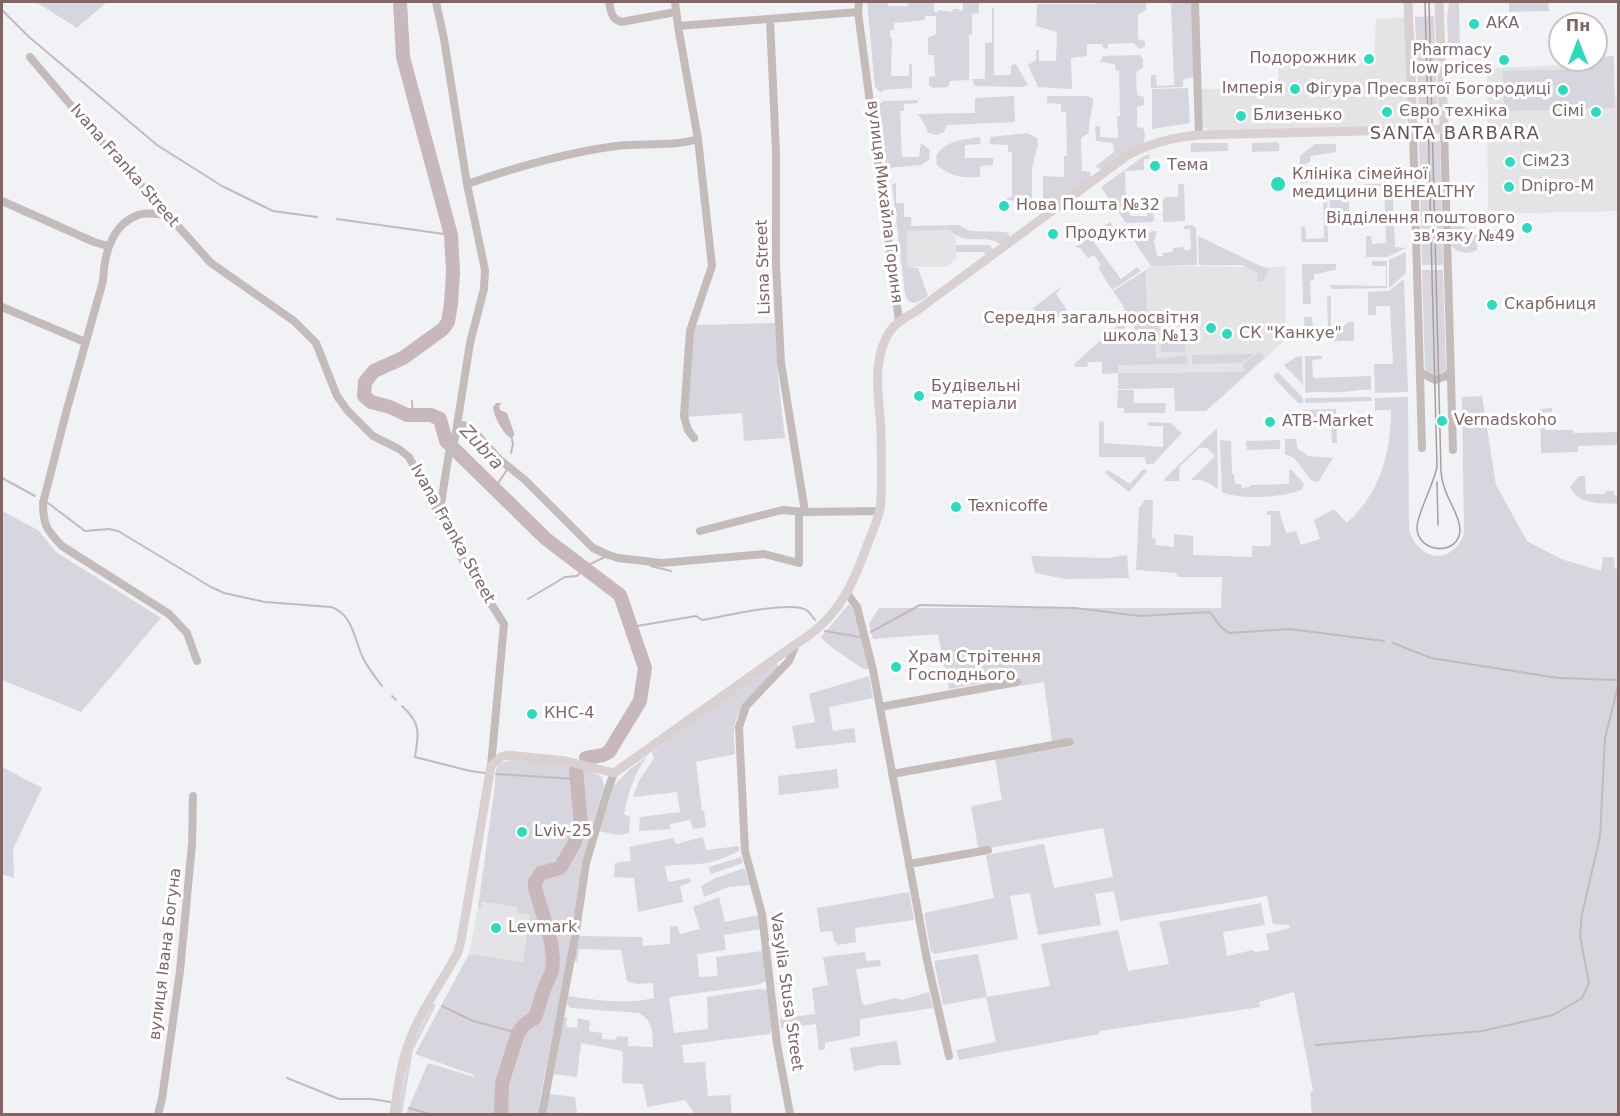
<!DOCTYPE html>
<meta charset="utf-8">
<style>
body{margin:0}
#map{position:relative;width:1620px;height:1116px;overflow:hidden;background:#f1f2f5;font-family:"DejaVu Sans",sans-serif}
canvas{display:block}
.frame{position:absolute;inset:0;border:3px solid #816665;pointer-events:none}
.north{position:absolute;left:1548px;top:12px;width:60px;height:60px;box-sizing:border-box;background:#fff;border:2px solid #cdc2c1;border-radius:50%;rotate:0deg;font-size:16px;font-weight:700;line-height:24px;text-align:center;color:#816665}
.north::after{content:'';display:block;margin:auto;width:21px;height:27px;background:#2adcbe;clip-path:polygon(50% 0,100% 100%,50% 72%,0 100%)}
</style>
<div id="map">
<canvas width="1620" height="1116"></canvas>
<div class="frame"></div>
<div class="north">Пн</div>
</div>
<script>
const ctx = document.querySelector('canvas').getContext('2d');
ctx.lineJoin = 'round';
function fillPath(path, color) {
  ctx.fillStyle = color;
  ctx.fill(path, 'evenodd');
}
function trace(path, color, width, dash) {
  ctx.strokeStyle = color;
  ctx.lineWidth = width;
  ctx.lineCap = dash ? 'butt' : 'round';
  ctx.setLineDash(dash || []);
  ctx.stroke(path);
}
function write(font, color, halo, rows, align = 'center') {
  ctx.font = font + ' "DejaVu Sans",sans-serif';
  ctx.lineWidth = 6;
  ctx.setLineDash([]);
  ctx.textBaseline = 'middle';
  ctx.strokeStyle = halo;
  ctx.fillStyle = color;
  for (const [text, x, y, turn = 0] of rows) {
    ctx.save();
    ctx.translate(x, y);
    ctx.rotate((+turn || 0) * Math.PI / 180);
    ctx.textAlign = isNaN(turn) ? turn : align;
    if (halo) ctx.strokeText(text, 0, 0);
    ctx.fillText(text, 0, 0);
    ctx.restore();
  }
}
const built = new Path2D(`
 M1407 17 1409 118 1406 125 1400 128 1209 130 1203 126 1201 89 1278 87V64L1374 62 1376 19Z
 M1596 64 1618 102V211L1488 214 1487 68Z
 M949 230 956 238V259L946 267H907V231Z
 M1151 266 1285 267 1286 339 1221 398 1180 372 1118 373V365L1124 340H1139L1134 318 1147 317 1146 270Z
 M481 902 518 907 517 913 530 915 523 962 469 954 478 907H481Z`);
const green = new Path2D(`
 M36 2H107L77 28Z
 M867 2H887L889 6H908L909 2H934V12H938V10L952 12 953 9H959V11H963V2H979V13L972 14V35H969V80L950 81 948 87 933 88 929 85V77L935 76 934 55H928V38L936 34V16H925V20L894 23V30H890V37L892 38 891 76H909V64H912V88L883 90V92H880L875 87Z
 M1096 2H1146V10L1138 15V39L1145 41V47L1139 49 1134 43 1108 44V48L1104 49 1102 44H1087V56L1071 58 1072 89 1038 87 1028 65 1036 60V50H1039V61H1056L1057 32 1036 26 1037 4H1096Z
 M1171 2H1193L1196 77 1183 79V87L1151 88V75H1156L1157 86 1174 85Z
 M1449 2H1459L1460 51H1451L1448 48 1447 17Z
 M1509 2H1548L1549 11 1509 12Z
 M992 8H994V75H1011V65L1016 64 1028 85 1023 87 975 86 972 79H985V43L992 42Z
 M1434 16 1438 115 1434 118 1423 119 1419 115 1415 17Z
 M1140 55 1143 59V68L1136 72 1137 95 1144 97V105L1137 107V127L1143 128 1145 133 1144 142 1102 169 1097 168 1096 166 1114 152 1113 143 1096 141 1095 126H1100V137L1118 138 1117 116H1120L1119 71H1116L1115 64 1100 62 1103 56Z
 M1614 56 1615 108 1504 111 1503 71 1585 69 1586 60H1596V57Z
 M1188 88 1190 123 1152 129V89Z
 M1014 96 1015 122 947 125 944 132 937 135 928 133 925 125 918 114 975 113V98Z
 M1047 96H1087L1093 99C1093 111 1088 120 1089 133L1081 138 1082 171H1087L1086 173 1090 171 1091 179 1050 209 1043 205V176L1064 177V156H1067L1066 112H1061V104L1047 103Z
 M918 100V103L904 104V111H900L902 157H919L921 143 930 150 929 160 921 165 888 168 886 166 878 109 879 104 884 101Z
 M1027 133 1037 138 1038 144 1032 168V202L1007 200V198L1012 197V152H1008V145L990 144V137Z
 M980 137 981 144 965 145V158H993V165L980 166V177C962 178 951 177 937 165L936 156C946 140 963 140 980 137Z
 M1423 140H1438L1440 142 1443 265H1422L1419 143Z
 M1279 142V151L1252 152V143Z
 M1191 143H1228V151L1191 152Z
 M1315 144H1336V152L1310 156V162L1306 163 1308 183H1300V156Z
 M1150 154 1149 159H1144V170L1125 171 1126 199 1131 200 1130 216H1147L1148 212H1153L1154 220 1152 222 1126 223 1101 187 1144 156Z
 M1387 175 1392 176 1395 247 1406 248 1387 257H1366V236H1371L1372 244 1386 243 1384 186H1371L1370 191H1365V184H1382Z
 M896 183V203H904V217H911V226L959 225 970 231 1006 232 1009 234V238L1000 244C983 233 966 247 949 230L907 231V267L918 268 928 296C919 302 909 308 905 294L892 184Z
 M1178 184H1184L1185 221 1163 222V200L1166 197H1178Z
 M1323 186H1327L1328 242H1302L1301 227 1305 226 1306 239 1324 238Z
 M1329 190H1349V211L1330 212Z
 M1451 221C1460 226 1470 229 1477 235V250C1468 254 1458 254 1452 246Z
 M1110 222 1113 227 1114 232 1111 234 1108 230 1093 241 1121 279 1137 267 1141 271 1112 290 1098 267 1101 265 1094 255 1088 258 1080 248 1075 247Z
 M1192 225 1196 228 1197 265 1151 266 1134 241 1136 233 1157 231 1154 241 1157 256H1163V253L1173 252V248L1184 247V250H1191L1190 229H1184V226Z
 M1198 236 1269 270 1264 281 1258 282 1257 273 1242 265H1199Z
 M956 245H990L993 250 987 255 983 252H956Z
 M1406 252V273L1389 288V260Z
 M1372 261H1387V288L1332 289 1330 285 1386 286V266H1372Z
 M1336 264V270C1326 270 1324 274 1314 274V280L1310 281 1311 304H1303L1302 264Z
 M1146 270 1147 317 1134 318H1159V334H1134V321H1129L1122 304 1113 291Z
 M1422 270H1443L1446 370C1439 377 1432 376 1425 369Z
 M1404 279 1408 392 1375 393 1374 364H1393L1390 306H1376V315H1368V292L1389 291Z
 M1062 286 1056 294 1067 310 1050 323 1044 322 1033 308Z
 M1327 296H1331V332H1305L1304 317H1312L1313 328H1328Z
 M1349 322H1354V341H1333V334Z
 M775 323 778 378 785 438 744 441 742 413 686 417 694 325Z
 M1118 325H1127L1120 333 1124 340H1155L1156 359 1187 355 1188 364 1118 365V373L1243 372 1244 363 1260 352 1265 357 1206 411H1175L1174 388 1118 389V373L1102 374V362H1088L1087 367H1076L1074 364Z
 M1185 336V352H1161V337Z
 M1254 354 1241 363 1192 364V355Z
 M1302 356V357L1303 385 1284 365 1296 357Z
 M1322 356V359L1312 360 1313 378 1371 376V390C1360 389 1351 392 1341 392 1328 393 1318 391 1305 393V356Z
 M1278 372 1303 398V403H1298L1274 378V375Z
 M1118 390H1134V403H1166L1165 413H1124V408H1117Z
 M1482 396 1496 485 1527 541 1561 559 1601 571 1603 557H1614L1615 569H1618V1114H1312L1310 1093 1313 1091 1294 992 1259 1002 1260 1007 1099 1031V1034L959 1060 956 1050 996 1042 986 997 943 1005 934 961 978 954 987 997 1050 986 1041 944 1118 930 1128 971 1169 964 1159 922 1261 903 1265 925 1223 932 1227 956 1253 950 1255 952 1269 950 1266 934 1290 928 1289 925 1273 924 1267 896 1120 921 1114 891 1095 894 1101 925 1038 935 1030 893 1010 896 1018 939 934 954 931 952 924 913 994 898 986 855 1044 844 1054 888 1113 877 1103 828 983 849 978 847 971 806 1002 800 995 759 1074 746 1073 738 1052 742 1044 682 1021 686 1019 677 949 689 938 634 873 639 869 624 879 608H1221L1222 577H1178L1176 573 1136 570 1139 508 1145 500H1153L1152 538 1156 539 1155 545 1174 547V534L1193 536V555L1252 557V546H1271V515H1267V511H1279L1286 533 1296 531 1301 545 1320 539 1314 520 1334 509 1347 523C1380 493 1391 453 1391 410H1375V398L1408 397 1409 530C1419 561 1450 566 1464 535L1462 397Z
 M1371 397 1372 401 1305 403V398Z
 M1552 408V412H1545V430H1573L1574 433 1618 432V445L1578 446V452L1541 453 1540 409Z
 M1336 409 1337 443H1332L1331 423H1325V417H1306L1305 410Z
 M1099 421 1104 422V443L1163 447V426H1148V422L1170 423 1182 433 1153 464H1146L1145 457H1099Z
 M1217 428 1218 489C1209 483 1201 477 1190 481L1215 456 1207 448H1199L1180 466 1179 481H1166L1164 479Z
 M1285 439H1296L1297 448 1308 456 1333 458 1318 482 1312 481 1294 458 1285 454Z
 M1220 440 1231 441 1232 474H1234L1235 484H1241L1242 488 1250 487V485L1289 484V470H1292L1304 484 1302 489C1287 498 1237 500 1222 492Z
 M1280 440V449L1247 450 1246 441Z
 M1108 470 1130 484 1142 470H1148L1129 492 1105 473Z
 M1579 476H1585L1586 494H1605V491H1614V495H1618V504C1601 503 1578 505 1570 487Z
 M2 511 38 530 56 552 161 618 81 712 2 680Z
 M1127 555 1129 578 1066 579 1035 573 1031 556 1108 558Z
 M849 604 854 609 869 669H863L827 644 821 637Z
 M776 662 779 668C761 686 737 703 734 730 733 738 735 746 735 754L696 762 702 811H704L706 827 693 829 690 820 670 824V829L639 831 640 817 680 812 677 792 633 797 639 781 654 758 652 752Z
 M869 676 873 698 829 707 833 731 854 728 856 742 796 749 792 726 815 722 809 694Z
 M648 756C634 772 628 794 624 814L630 817 629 833 619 835 598 831 611 789 630 769Z
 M511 760C537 762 580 761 602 777L604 786 582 863 570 947 540 1099 539 1114H406L428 1063 474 1077V1075L415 1054 469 954 523 962 530 915 517 913V907L482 902 481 908 478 907 495 786C496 772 493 763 511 760Z
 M2 767 42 788 13 849 14 878 2 874Z
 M837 769 839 788 779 795 778 776Z
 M703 837 706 850 739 846V851C727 857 712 863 698 864 687 865 677 864 665 866L668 882 690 878 691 882 680 886 683 902 638 912 634 878 614 877 615 863 631 861 629 847 673 838 676 844Z
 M741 857 743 863 711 874 709 867Z
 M744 868 750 885 728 887 704 897 701 886 716 878Z
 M909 892 914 920 855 928 856 942 838 945 834 941 832 931 820 932 817 908Z
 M719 897 725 922 759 915 761 929 724 935 726 950 697 954 699 977 718 976 716 957 762 951 764 953 766 981 757 985 669 997 674 1033 708 1029 707 997 758 989 767 990 771 1028 770 1034 682 1045 684 1063 705 1062 708 1096 730 1095 732 1114H695L685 1100 647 1107 643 1084 622 1083 623 1051 581 1043 577 1077 553 1074 563 1017H567L566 1027 577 1028 578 1018 590 1021 589 1031 602 1033V1039L616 1040 617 1036 628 1037V1046L653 1047C652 1032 654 1022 639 1013L571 1008 567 1005 568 996C597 1000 625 1005 654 998L653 983 636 984 627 981 621 950 579 949 577 962 574 961 579 936 642 937 643 946 670 944V927L677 926 680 934 700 929 693 907Z
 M865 952 866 961 880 960 881 966 856 969 862 1003 866 1005 896 998 902 1000 929 992 933 1008 860 1019V1036L825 1043V1049L819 1051 816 1024 781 1028 780 1019 815 1014 812 988 828 985 823 957Z
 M431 1003 436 1005 413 1050 402 1114H398L410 1049 431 1007Z
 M897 1041 901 1065H882L854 1071 850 1048Z
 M549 1094 575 1097 577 1114H546Z`);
const water = new Path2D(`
 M496 403H502L499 406 500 410 507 413 514 433V436L511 438C503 434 494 417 493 407Z`);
const stream = new Path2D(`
 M2 10 28 36 157 145 222 186 273 211 317 217
 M337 219 451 235
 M412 401 413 415
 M511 435 513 444 511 453
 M2 478 35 496
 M495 488 508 468
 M48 503 85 531 109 529 118 531 211 587 224 593 265 602 331 607C353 614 354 639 363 658 368 668 375 677 382 686
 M649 563 651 566 671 571
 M528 599 565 577 577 576 588 565 605 557
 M631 627 696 616 702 620C725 616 781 603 801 608 808 609 811 615 815 620
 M825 631 860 637
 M871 632 920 605 1075 608 1139 616 1210 612 1220 626 1229 633 1289 629 1384 641
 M1393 643 1431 658 1558 678 1618 680
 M392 696 396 700
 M402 706C421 723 419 733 415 757L470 771 485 773
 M496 774 576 779
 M442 1006 473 1021 518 1033
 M1316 1045 1482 1031 1553 1015 1582 998 1589 983 1580 936 1582 914 1600 837 1605 738 1618 686
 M287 1078 339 1099H372L390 1102
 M409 1108 430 1114`);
const river = new Path2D(`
 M400 2 403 57 451 235 453 272 451 304 448 322 443 329 403 358 374 371 365 382 364 396 371 402 390 407 407 415H431L440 419 446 441 546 539 620 595 645 668 640 701 609 752 603 755 586 758
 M501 1114 502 1083 518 1033 525 1024 535 1018 544 989 552 971 553 960 551 942 535 888V882L541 873 560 868 574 844 581 825 576 770`);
const minor = new Path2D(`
 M436 2 444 39 467 184 485 270 484 289 470 343 455 438 449 453 439 516
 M609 2C611 11 611 19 621 22L676 12
 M675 2 678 26 858 12
 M859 2 858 12 899 321
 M1195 2 1199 135
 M770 19 776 152V264L781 363 805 512
 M678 26 698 139 712 266 690 331 684 416 688 430 694 438
 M30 57 96 135 211 263 294 321 316 343 337 396 347 410 373 436 399 449 409 457 461 557 504 624 491 766
 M1444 129 1453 450
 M1413 130 1422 448
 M467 184C516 167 565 153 616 146 643 143 672 147 698 139
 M2 201 94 242 108 246
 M166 215C157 214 147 212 138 215 111 225 104 256 103 281L67 409 43 503C43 526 47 530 62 546L169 614 187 633 197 661
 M2 307 85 342
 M1420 372 1435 380 1446 376 1451 371
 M458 424 470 427 499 459 525 480 593 548 606 554 618 558 662 563 764 554 799 563V512
 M700 531 782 510 805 512 880 511
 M847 593 857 607 873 670 927 960 949 1056
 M880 707 1017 682
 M892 774 1070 742
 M909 864 988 850
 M158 1114 162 1099 180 971 192 844 193 796
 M542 1114 575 937 586 863 607 792 614 773
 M790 1114 777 1044 762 914 745 851 739 727 746 706 789 661 796 644`);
const major = new Path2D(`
 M1408 2 1413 130
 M394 1114C398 1090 400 1065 409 1042 421 1010 442 982 458 952L461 941 491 766 501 757 507 755 566 761 614 773 796 644C840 618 853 583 870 538 875 525 881 513 881 499 882 476 881 453 881 430 879 399 871 359 890 331 897 322 905 317 915 312L1128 155C1151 143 1173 137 1199 135L1444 129 1439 2`);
const tram = new Path2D(`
 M1425 2 1437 467C1434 483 1416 517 1417 528 1418 554 1459 556 1460 530 1460 515 1447 500 1444 486 1442 482 1442 477 1441 472L1429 2
 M1437 482 1438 525`);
const markers = [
 [1474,24,6,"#2adcbe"],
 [1369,59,6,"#2adcbe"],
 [1504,60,6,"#2adcbe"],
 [1295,89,6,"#2adcbe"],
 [1563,90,6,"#2adcbe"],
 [1387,112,6,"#2adcbe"],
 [1596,112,6,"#2adcbe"],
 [1241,116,6,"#2adcbe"],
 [1510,162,6,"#2adcbe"],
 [1155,166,6,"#2adcbe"],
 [1278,184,8,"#2adcbe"],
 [1509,187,6,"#2adcbe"],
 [1004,206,6,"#2adcbe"],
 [1527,228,6,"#2adcbe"],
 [1053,234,6,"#2adcbe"],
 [1492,305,6,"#2adcbe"],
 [1211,328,6,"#2adcbe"],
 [1227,334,6,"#2adcbe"],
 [919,396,6,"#2adcbe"],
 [1442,421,6,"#2adcbe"],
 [1270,422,6,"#2adcbe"],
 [956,507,6,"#2adcbe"],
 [896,667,6,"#2adcbe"],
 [532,714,6,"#2adcbe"],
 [522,832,6,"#2adcbe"],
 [496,928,6,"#2adcbe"]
];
const poiNames = [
 ["АКА",1486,24],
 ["Pharmacy",1492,51,"right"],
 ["low prices",1492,69,"right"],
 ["Подорожник",1357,59,"right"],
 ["Імперія",1283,89,"right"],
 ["Фігура Пресвятої Богородиці",1551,90,"right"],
 ["Євро техніка",1399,112],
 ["Сімі",1584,112,"right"],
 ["Близенько",1253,116],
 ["Сім23",1522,162],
 ["Тема",1167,166],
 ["Клініка сімейної",1292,175],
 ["медицини BEHEALTHY",1292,193],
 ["Dnipro-M",1521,187],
 ["Нова Пошта №32",1016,206],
 ["Відділення поштового",1515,219,"right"],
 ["зв’язку №49",1515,237,"right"],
 ["Продукти",1065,234],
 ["Скарбниця",1504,305],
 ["Середня загальноосвітня",1199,319,"right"],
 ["школа №13",1199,337,"right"],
 ["СК \"Канкуе\"",1239,334],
 ["Будівельні",931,387],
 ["матеріали",931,405],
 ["Vernadskoho",1454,421],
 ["ATB-Market",1282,422],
 ["Texnicoffe",968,507],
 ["Храм Стрітення",908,658],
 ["Господнього",908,676],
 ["КНС-4",544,714],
 ["Lviv-25",534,832],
 ["Levmark",508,928]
];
const streetNames = [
 ["Ivana Franka Street",124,166,49],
 ["вулиця Михайла Гориня",884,202,83],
 ["Lisna Street",764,267,-92],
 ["Ivana Franka Street",452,534,61],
 ["вулиця Івана Богуна",166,954,-83],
 ["Vasylia Stusa Street",786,992,82]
];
const neighbourhoodNames = [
 ["SANTA BARBARA",1455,134]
];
const waterNames = [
 ["Zubra",481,448,47]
];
fillPath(built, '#e4e3e5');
fillPath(green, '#d7d5de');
fillPath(water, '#c8b8bb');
trace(stream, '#c8b8bb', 2);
trace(river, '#c8b8bb', 14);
trace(minor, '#c3bcbb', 8);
trace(major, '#d9d1d1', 9);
trace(tram, '#a99e9d', 1.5);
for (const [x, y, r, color] of markers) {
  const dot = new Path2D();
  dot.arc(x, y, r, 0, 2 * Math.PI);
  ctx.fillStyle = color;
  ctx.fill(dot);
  trace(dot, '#fff', 2);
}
write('16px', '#816665', '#fff', poiNames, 'left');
write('16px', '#816665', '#fff', streetNames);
ctx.letterSpacing = '1.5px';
write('18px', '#665352', '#fff', neighbourhoodNames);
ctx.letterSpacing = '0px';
write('italic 18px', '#8b6a6f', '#fff', waterNames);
</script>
